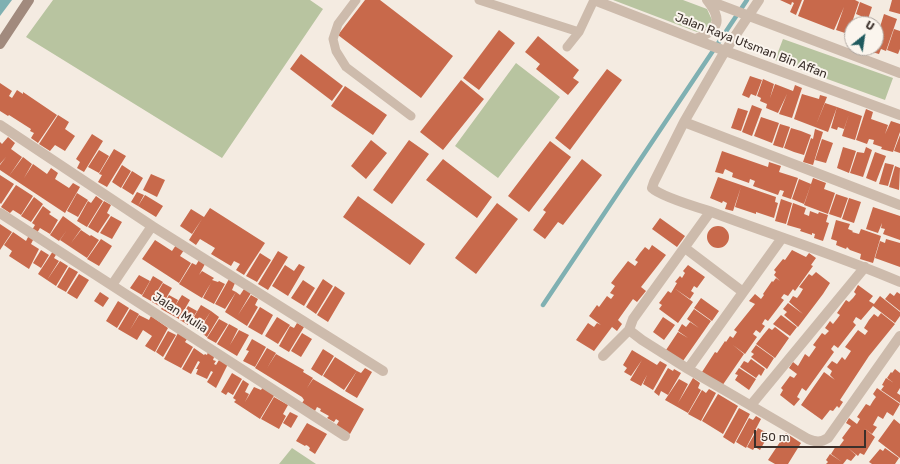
<!DOCTYPE html>
<style>
body{margin:0}
#map{position:relative;width:900px;height:464px;overflow:hidden;background:#f4ebe1;font-family:Rubik,sans-serif}
canvas{display:block}
.north{position:absolute;left:844px;top:16px;width:40px;height:40px;box-sizing:border-box;background:#fbf5ee;border:1px solid #aea6a0;border-radius:50%;rotate:30deg;font-size:11px;font-weight:700;line-height:16px;text-align:center;color:#3b302b}
.north::after{content:'';display:block;margin:auto;width:14px;height:18px;background:#1f5a5e;clip-path:polygon(50% 0,100% 100%,50% 72%,0 100%)}
.scale{position:absolute;left:754px;top:430px;width:112px;height:18px;box-sizing:border-box;border:2px solid #3b302b;border-top:0;padding-left:5px;font-size:12px;line-height:14px;white-space:nowrap;color:#3b302b;-webkit-text-stroke:3px #fbf5ee;paint-order:stroke}
</style>
<div id="map">
<canvas width="900" height="464"></canvas>
<div class="north">U</div>
<div class="scale">50 m</div>
</div>
<script>
const ctx = document.querySelector('canvas').getContext('2d');
ctx.lineJoin = 'round';
function fillPath(path, color) {
  ctx.fillStyle = color;
  ctx.fill(path, 'evenodd');
}
function trace(path, color, width, dash) {
  ctx.strokeStyle = color;
  ctx.lineWidth = width;
  ctx.lineCap = dash ? 'butt' : 'round';
  ctx.setLineDash(dash || []);
  ctx.stroke(path);
}
function write(font, color, halo, rows, align = 'center') {
  ctx.font = font + ' Rubik,sans-serif';
  ctx.lineWidth = 4;
  ctx.setLineDash([]);
  ctx.textBaseline = 'middle';
  ctx.strokeStyle = halo;
  ctx.fillStyle = color;
  for (const [text, x, y, turn = 0] of rows) {
    ctx.save();
    ctx.translate(x, y);
    ctx.rotate((+turn || 0) * Math.PI / 180);
    ctx.textAlign = isNaN(turn) ? turn : align;
    if (halo) ctx.strokeText(text, 0, 0);
    ctx.fillText(text, 0, 0);
    ctx.restore();
  }
}
const green = new Path2D(`
 M53 0H310L323 9 222 158 26 37Z
 M613 0H683L707 9 712 20C709 27 705 29 697 32Z
 M783 39 893 78 885 100 775 60Z
 M516 63 560 97 498 178 455 146Z
 M292 448 316 464H279Z`);
const water = new Path2D(`
 M0 0H12L0 16Z`);
const stream = new Path2D(`
 M543 305 747 0`);
const building = new Path2D(`
 M365 0H380L453 56 421 98 338 35Z
 M780 0H802L796 15 790 12 794 3 792 2 791 5Z
 M804 0H855L859 2 848 34 836 30 844 7 834 30 798 16Z
 M892 0H900V14L889 11Z
 M860 2 872 7 868 19 856 14Z
 M884 14 897 19 886 51 881 49 879 54 872 52 873 48H876V40Z
 M856 18 874 24H854Z
 M894 29 900 31V49L898 54 887 50Z
 M499 30 515 43 479 90 463 78Z
 M538 36 579 70 573 78 579 82 568 95 536 69 540 64 525 52Z
 M301 54 343 86 332 101 290 69Z
 M607 69 622 80 570 150 555 138Z
 M750 76 762 80 756 96 751 94 749 98 742 95Z
 M763 79 774 84 770 98 775 84 793 91 795 85 802 88 792 118 779 114 787 94 778 113 766 108 767 104 760 101 761 98 757 96Z
 M461 80 484 99 443 150 420 132Z
 M0 83 12 91 9 96 12 98 17 90 23 94V92L57 115 38 143 31 138 34 133 30 131 31 129 9 115 8 116 0 111Z
 M345 86 387 115 373 135 331 106Z
 M802 94 819 99 820 95 827 97 816 125 825 103 837 107 828 132 794 119Z
 M752 105 762 109 752 136 742 132Z
 M837 107 862 116 855 140 842 136 849 114 844 129 838 127 837 130 831 128Z
 M738 108 748 111 741 131 731 128Z
 M866 109 873 112 871 119 888 125 885 134 891 121 900 124V132L893 152 881 149 882 147 873 144 874 140 869 139 867 144 856 140Z
 M58 115 69 122 65 129 75 136 65 151 55 145 50 151 39 144Z
 M761 117 779 123 772 143 754 136Z
 M780 124 790 127 783 148 773 145Z
 M791 128 801 131 794 152 784 148Z
 M815 129 823 132 813 165 803 162 811 138 813 139Z
 M801 131 811 135 804 155 794 152Z
 M92 134 103 141 84 172 77 168 80 162 76 159Z
 M900 135V153L894 151Z
 M8 137 15 143 11 149 22 157 9 176 0 170V165L6 157 0 164V142L2 144Z
 M822 139 833 143 826 163 815 160Z
 M371 140 387 153 366 179 351 166Z
 M409 140 429 154 392 204 373 190Z
 M550 141 571 157 529 212 508 196Z
 M843 147 856 151 849 173 837 168Z
 M866 147 872 150 863 177 850 173 857 152 864 153Z
 M114 149 126 156 107 187 98 182 102 175 99 174Z
 M99 150 109 156 99 173 88 167Z
 M722 151 768 167 769 162 781 166 779 172 798 178 791 199 782 196 784 191 780 190 778 195 753 186 755 181 750 179 749 183 732 177 733 173 725 169 723 174 715 172Z
 M875 152 886 156 876 182 866 178Z
 M23 157 32 164 24 178 33 164 47 174 51 168 58 173 55 179 69 188 73 183 80 187 65 213 9 176Z
 M443 159 492 197 477 218 426 180Z
 M582 159 602 175 563 225 558 222 545 239 533 230 546 212 543 210Z
 M885 163 894 165 888 186 879 184Z
 M122 165 131 171 121 188 112 182Z
 M895 166 900 168 899 190 889 187Z
 M132 171 143 178 133 195 122 188Z
 M151 174 165 180 157 197 143 190Z
 M0 175 14 184 1 204 0 203Z
 M718 177 776 197 775 202 778 203 774 218 756 212V214L735 207 741 187 733 211 725 209 727 203 723 201 722 203 710 198Z
 M813 178 826 183 824 189 835 193 828 214 804 205Z
 M799 179 811 184 804 204 792 199Z
 M16 185 33 196 21 215 13 210 10 213 1 207Z
 M137 192 144 195 138 206 131 202Z
 M77 193 88 200 78 217 67 211Z
 M836 194 848 198 841 218 829 214Z
 M145 195 163 206 156 217 138 206Z
 M96 196 103 201 87 227 77 221 88 201 91 203Z
 M358 196 425 244 410 265 343 217Z
 M34 197 43 204 31 222 21 216Z
 M849 198 861 202 854 223 842 219Z
 M781 199 792 203 786 224 775 221Z
 M104 201 111 205 107 213 110 215 98 233 88 227Z
 M497 203 518 219 476 274 455 258Z
 M793 203 806 208 804 214 809 216 810 211 818 214 819 212 828 215 826 222 829 223 823 241 814 238 815 234 812 233V235L800 231 801 229 787 225Z
 M43 206 51 212 49 214 58 220 50 234 40 228 37 233 32 230 35 225 32 223Z
 M873 207 900 216V240L883 234 885 229 881 228 882 223 878 233 866 229Z
 M210 208 265 243 244 275 236 270 240 264 234 261 231 266 211 254 215 248 200 239 196 245 189 240 202 219 192 234 180 226 191 209 204 217Z
 M63 216 81 229 71 243 81 230 90 236 91 235 99 240 87 258 60 240 67 230 59 241 50 235Z
 M111 216 122 222 112 239 100 233Z
 M660 218 685 236 677 247 652 229Z
 M836 220 850 224 848 229 853 231 852 232 859 234 861 229 881 236 873 263 860 259 861 254 850 250 847 247 846 249 836 245 837 241 831 239Z
 M0 224 12 232 0 250Z
 M707 237a11 11 0 1 1 22 0a11 11 0 1 1-22 0Z
 M13 232 26 241 29 235 34 238 31 244 39 249 29 269 9 256 12 251 4 245Z
 M101 239 112 246 99 266 87 259Z
 M886 239 900 243V267L875 258 880 241 885 243Z
 M155 240 172 251 176 245 184 250 180 256 191 263 179 283 142 259Z
 M652 245 666 255 641 287 646 291 637 302 633 299 618 320 622 324 617 331 612 327 594 351 576 340 588 323 594 327 597 323 601 325 589 316 597 305 599 307 607 296 611 299 614 295 610 293 615 286 611 283 628 261 635 266 638 262 635 260 640 253 645 247 649 250Z
 M41 250 49 255 41 268 33 263Z
 M792 250 806 257 809 253 816 258 811 265 813 266 795 291 793 289 788 296 784 294 781 298 784 300 768 321 765 319 762 324 765 326 760 333 756 330 753 334 757 337 745 354 733 345 744 354 722 386 702 372 715 352 717 353 725 341 726 342 730 336 733 338 737 332 734 330 755 304 749 301 755 294 761 299 764 295 763 294 772 281 773 282 776 278 780 281 774 275 776 272 774 270 783 259 785 260Z
 M53 251 57 253 54 258 59 261 47 280 38 274Z
 M278 251 288 257 268 290 258 284Z
 M260 253 271 260 257 282 246 276Z
 M199 260 205 264 199 275 202 271 214 278 212 280 218 282 219 281 225 284 214 304 203 298 211 283 202 298 179 284 192 263 196 265Z
 M60 261 68 266 56 286 47 280Z
 M299 264 305 267 288 296 272 286 285 265 294 271Z
 M688 265 705 277 697 288 694 286 691 291 694 293 690 299 674 288 677 283 675 282 680 276 682 278 685 273 683 271Z
 M69 267 78 272 66 292 57 287Z
 M816 272 830 283 823 294 808 282 823 294 798 327 784 315 787 312 783 309 788 303 803 314 789 302 793 296 797 298 800 294 803 289 799 287 809 274 812 276Z
 M79 274 89 280 77 299 67 293Z
 M139 275 150 281 142 295 130 288Z
 M153 276 163 282 151 301 142 296Z
 M229 279 235 283 232 290 236 292 225 309 215 304Z
 M323 279 333 286 316 314 306 307Z
 M303 280 315 288 304 306 291 298Z
 M163 283 172 288 161 307 152 302Z
 M858 285 873 296 869 301 874 304 880 296 900 312V316L895 323 873 306 861 320 856 317 853 322 856 325 838 348 834 345 831 349 834 352 806 391 802 388 797 397 800 399 794 406 780 395 783 390 781 388 790 376 794 378 797 374 789 368 793 362 798 366 805 354 809 357 816 347 813 345 822 333 825 335 829 331 825 328 830 321 833 324 837 319 840 315 837 313 846 300 849 302 853 298 856 294 854 292Z
 M335 286 345 293 328 322 317 315Z
 M674 288 693 302 678 323 659 309 662 305 659 303 668 291 671 293Z
 M244 289 251 293 238 315 251 295 258 299 255 305 258 307 247 326 225 312 236 292 240 295Z
 M100 292 109 298 103 307 94 301Z
 M897 292 900 294V311L885 299 890 293 894 296Z
 M169 295 178 300 175 306 182 295 190 300 179 319 161 309Z
 M701 298 719 311 712 321 694 308Z
 M118 301 129 308 117 328 106 321Z
 M201 305 211 311 198 331 189 325Z
 M188 306 197 311 188 325 180 320Z
 M260 307 273 315 262 335 248 327Z
 M130 309 139 314 130 330 139 315 149 320 151 316 168 328 155 352 145 346 152 336 143 330 137 340 118 329Z
 M694 309 711 321 683 361 666 350 678 332 688 338 678 331 682 324 686 327 690 322 699 328 687 319Z
 M211 311 219 317 207 337 199 331Z
 M881 313 895 324 869 356 840 400 843 402 839 408 837 406 833 411 830 410 822 420 801 405 824 372 835 380 830 375 832 371 827 367 832 361 837 364 842 357 845 360 851 351 845 347 858 330 865 335 868 331 864 328 869 320 874 314 878 317Z
 M781 315 797 327 790 336 773 324Z
 M277 317 290 325 278 344 265 336Z
 M663 317 675 325 664 340 653 332Z
 M219 319 228 324 216 343 207 338Z
 M297 323 304 327 289 352 279 346 290 326 294 328Z
 M229 324 238 329 230 345 239 330 249 335 237 356 217 344Z
 M775 327 789 338 775 358 756 344 764 334 776 344 764 334 769 328 772 330Z
 M168 331 176 335 163 357 156 352Z
 M178 333 187 339 185 342 193 347 181 368 164 359Z
 M302 333 312 339 301 357 291 351Z
 M252 339 266 347 255 367 243 361 249 351 246 350Z
 M756 345 774 358 767 369 751 357 754 354 751 352Z
 M194 348 204 355 205 354 207 355 208 352 215 354 213 360 216 361 214 364 216 365 219 360 228 364 216 388 207 382 213 372 211 371 207 379 196 374 198 369H196L200 362 198 361 191 374 182 369Z
 M267 348 276 353 267 368 276 354 304 370 303 372 313 378 307 388 313 379 364 409 350 434 336 426 339 421 336 419 334 422 327 418 329 416 320 411 321 409 317 407 315 411 302 403 304 400 302 397 255 368Z
 M323 349 334 356 322 376 311 369Z
 M632 350 657 365 660 361 667 365 653 390 643 384 647 375 641 386 630 380 642 360 631 376 624 372 627 368 623 365Z
 M335 357 357 371 344 390 323 376Z
 M751 359 765 369 761 376 759 374 756 378 740 367 744 361 748 363Z
 M365 368 372 372 357 398 345 391 357 371 361 373Z
 M668 368 673 371 674 369 681 373 668 395 661 391 659 396 654 392Z
 M739 368 756 379 749 390 735 380 738 375 735 374Z
 M895 369 900 373V388L897 393 900 395V403L881 390 884 386 882 385 886 378 894 383 887 378 891 372 892 373Z
 M232 373 242 379 233 395 228 392 226 395 221 392Z
 M693 378 700 383 698 388 701 390 688 413 665 400 679 379 688 384 678 403Z
 M243 380 249 384 245 392 249 394 245 402 254 387 261 390 263 387 275 394 260 419 234 402 236 400 233 398Z
 M877 388 900 404 893 416 887 412 883 419 878 416 873 425 877 427 872 434 864 428 875 437 864 455 860 453 858 456 848 448 856 455 851 461 847 459 843 464H826L828 462 826 460 830 454 842 462 831 454 836 446 838 448 844 440 842 438 851 426 846 423 849 418 857 424 860 419 857 417 866 404 870 406 873 401 876 397 873 394Z
 M709 389 716 393 701 421 688 414 702 390 706 393Z
 M718 394 738 406 723 434 702 421Z
 M274 397 288 405 283 414 286 416 279 429 261 419Z
 M739 408 750 414 734 444 723 437Z
 M290 412 298 416 291 428 283 423Z
 M756 416 761 419 746 448 736 442 749 418 753 420Z
 M894 419 900 424V458L878 441Z
 M307 423 327 434 315 454 309 450 310 448 308 446 306 445 305 446 296 441Z
 M758 428 769 434 760 450 755 447 753 450 747 447Z
 M786 433 801 443 788 464H775L768 460Z
 M885 448 899 458 895 464H872L869 462 880 449 883 451Z`);
const lane = new Path2D(`
 M356 0 338 24 333 39 336 51 346 67 411 116
 M479 0 579 32
 M567 47 579 32 594 0`);
const street = new Path2D(`
 M594 0 720 49 900 115
 M707 0 900 73
 M759 0 725 51 684 122 654 182 652 188C660 196 696 207 709 211 772 235 838 255 900 282
 M696 39C719 30 723 20 707 0
 M684 122 900 205
 M0 125 152 226 383 371
 M0 213 345 436
 M685 248 743 292
 M112 285 152 226
 M629 330 642 340 688 369 808 439C816 442 820 443 828 438L900 336
 M603 356 629 330 633 319 710 212
 M688 369 782 238
 M751 405 865 267`);
const secondary = new Path2D(`
 M0 44 29 0`);
const streetNames = [
 ["Jalan Raya Utsman Bin Affan",751,46,21],
 ["Jalan Mulia",180,313,33]
];
fillPath(green, '#b8c4a0');
fillPath(water, '#7fb0b2');
trace(stream, '#7fb0b2', 4.5);
fillPath(building, '#c8694b');
trace(lane, '#cdbbac', 9);
trace(street, '#cdbbac', 10);
trace(secondary, '#a18a7d', 10);
write('12px', '#3b302b', '#fbf5ee', streetNames);
</script>
